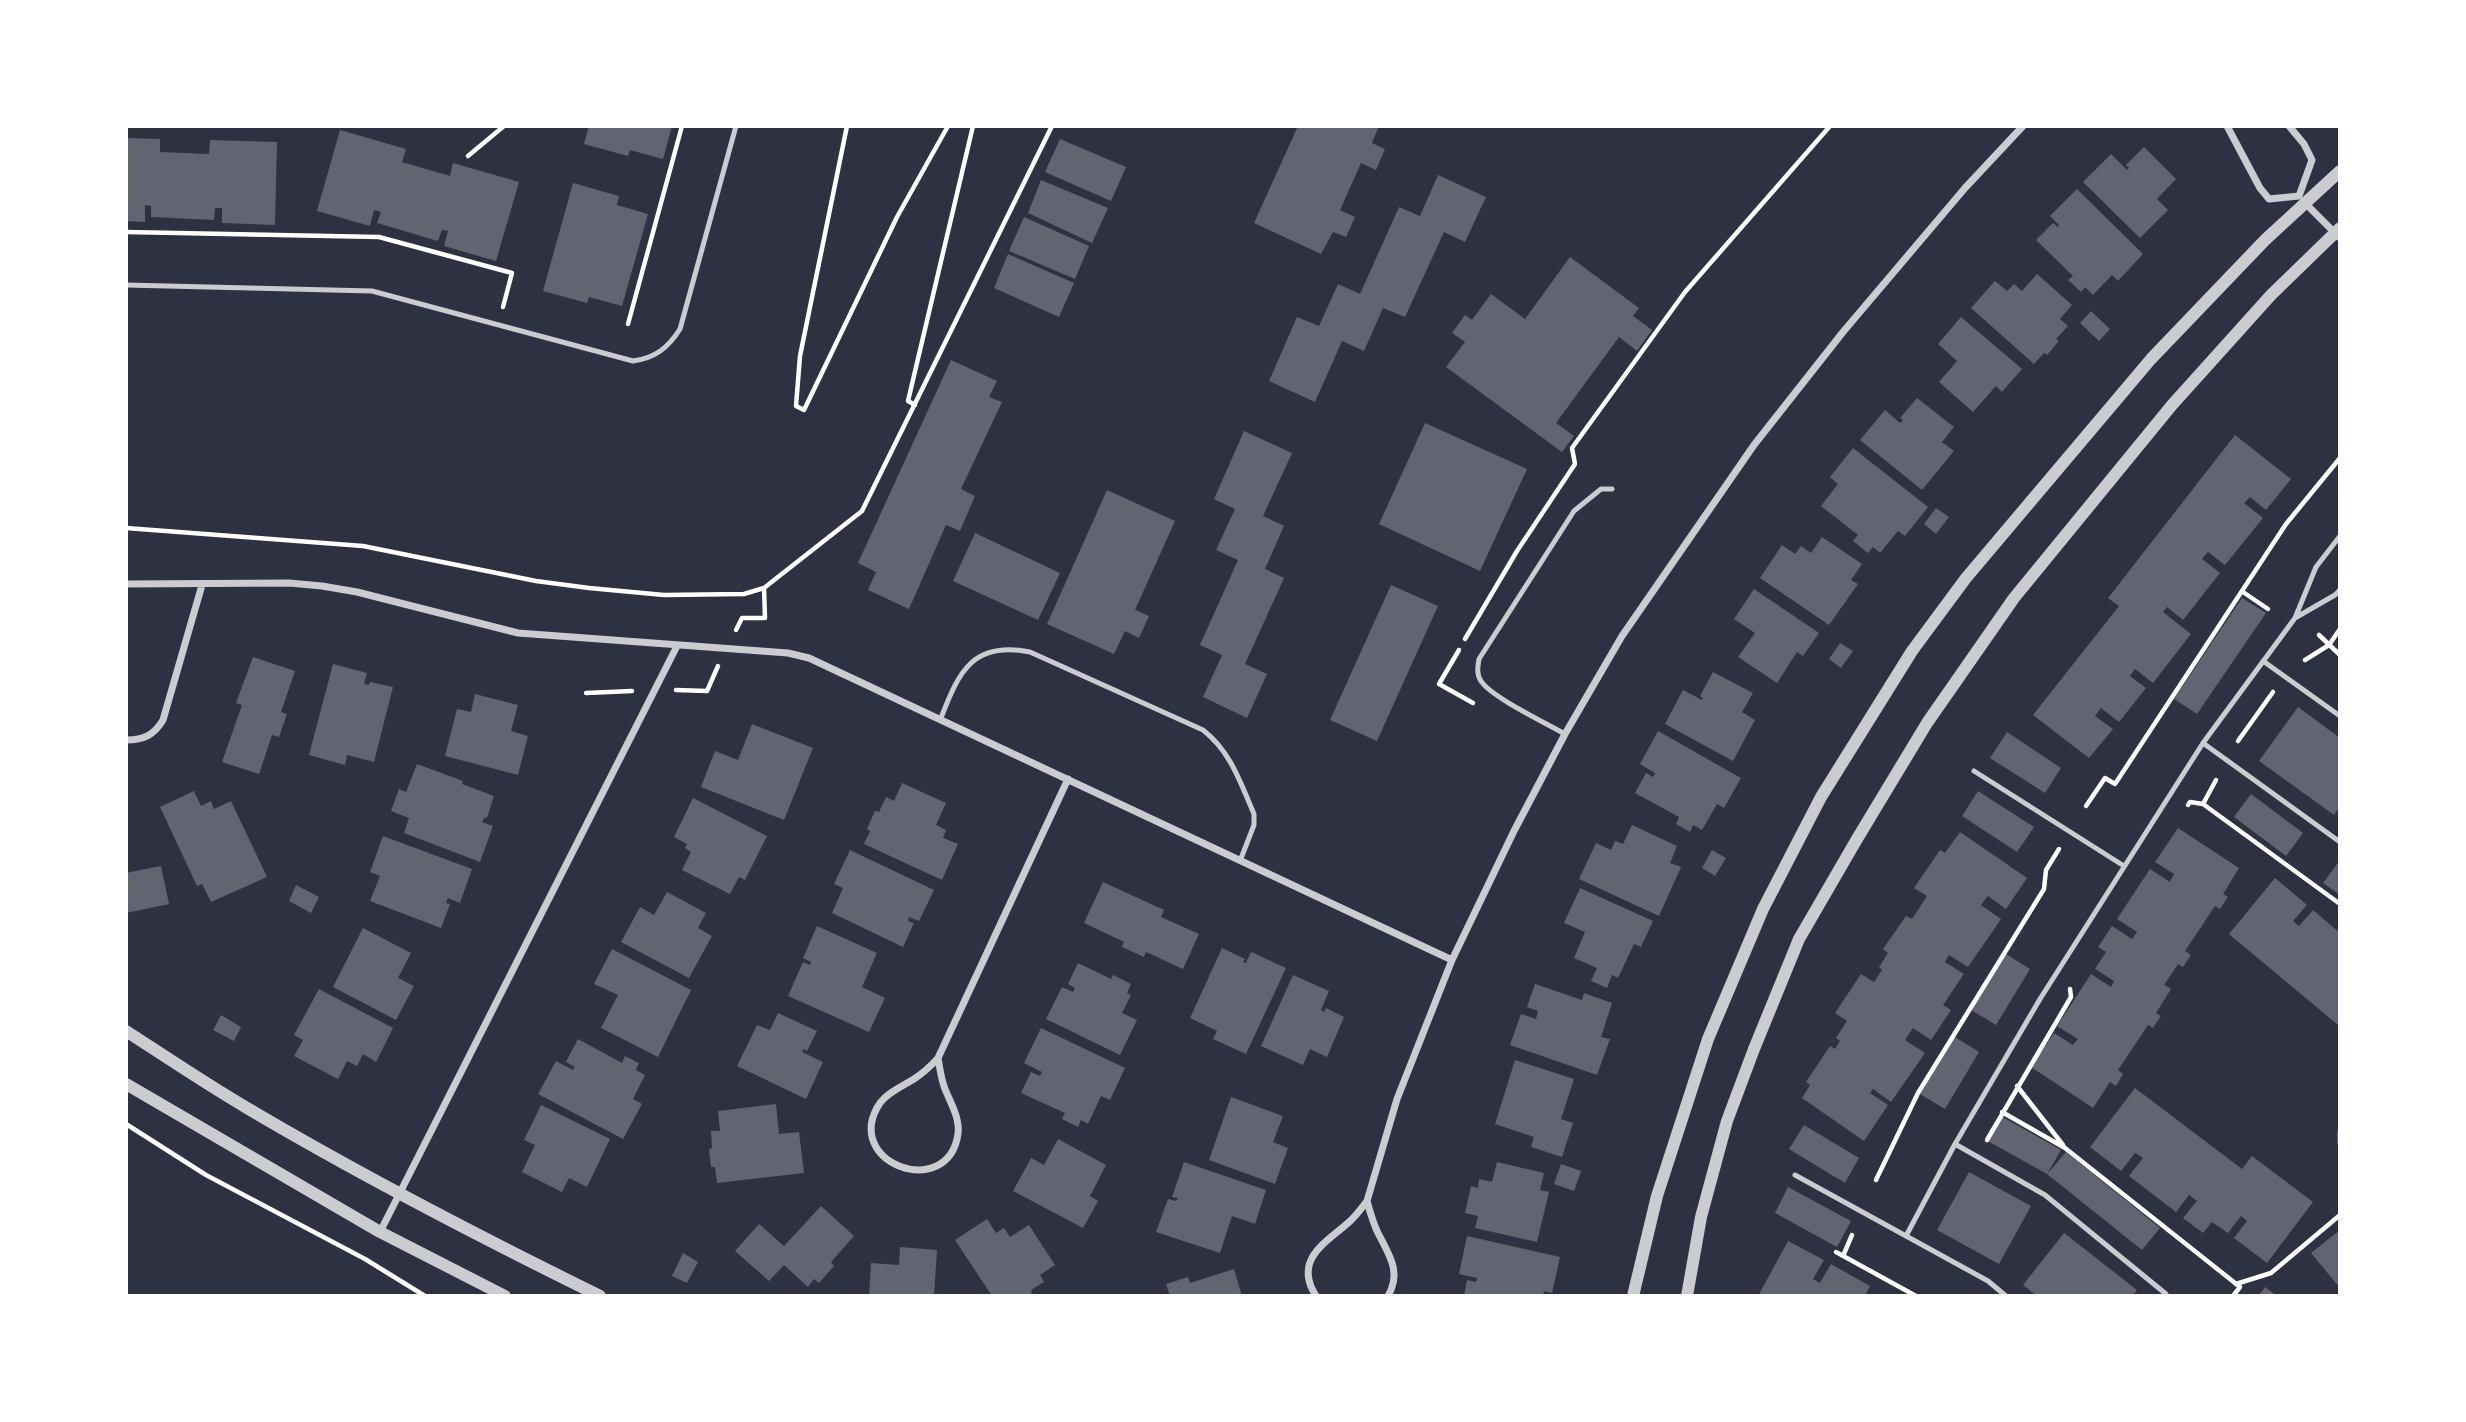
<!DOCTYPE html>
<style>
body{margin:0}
#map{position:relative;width:2466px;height:1422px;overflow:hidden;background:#2d3142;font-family:"Roboto Serif",serif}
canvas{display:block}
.frame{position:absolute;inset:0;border:128px solid #fff;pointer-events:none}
</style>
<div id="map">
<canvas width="2466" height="1422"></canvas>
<div class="frame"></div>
</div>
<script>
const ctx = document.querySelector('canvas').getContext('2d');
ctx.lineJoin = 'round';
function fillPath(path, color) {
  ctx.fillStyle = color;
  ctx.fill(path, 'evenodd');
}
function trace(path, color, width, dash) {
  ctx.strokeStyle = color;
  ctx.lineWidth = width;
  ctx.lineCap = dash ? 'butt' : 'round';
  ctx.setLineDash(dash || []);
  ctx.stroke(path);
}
const building = new Path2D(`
 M589 126H672L663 159 630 150 628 156 584 144Z
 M1298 126H1379L1372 143 1385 149 1376 170 1361 163 1340 210 1355 217 1346 237 1333 232 1321 254 1254 223Z
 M340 130 406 149 402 162 450 176 453 163 519 182 496 261 444 246 448 231 442 230 438 241 377 223 381 212 374 210 370 226 317 211Z
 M126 138 160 139V152L209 154 210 140 277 142 275 225 222 223V208H215L214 220 151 217V206L145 205V222L126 221Z
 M1060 139 1126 167 1111 201 1045 172Z
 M2144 147 2176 179 2157 199 2168 210 2140 238 2083 182 2111 154 2127 170 2129 168 2126 165Z
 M1438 175 1486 197 1465 242 1444 232 1405 317 1383 308 1364 351 1342 341 1315 402 1269 381 1297 317 1319 326 1338 284 1360 294 1399 207 1420 216Z
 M1041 180 1108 208 1092 243 1028 213Z
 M573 183 619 196 617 205 648 214 622 306 589 297 587 303 543 291Z
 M2077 189 2143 254 2118 281 2112 275 2093 295 2085 287 2081 292 2068 280 2073 276 2036 240 2053 223 2058 227 2059 225 2050 216Z
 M1024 217 1089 246 1075 279 1009 251Z
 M1008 254 1074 283 1059 317 994 288Z
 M1570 257 1639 308 1633 316 1652 330 1637 351 1619 337 1556 423 1574 436 1562 452 1446 367 1465 342 1452 333 1465 315 1472 320 1491 294 1525 319Z
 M2037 274 2072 305 2060 319 2068 326 2056 339 2059 341 2047 355 2044 353 2034 364 1971 308 1995 281 2007 291 2014 284 2022 291Z
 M2091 311 2110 329 2099 341 2080 323Z
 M1961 317 2022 369 2002 392 1996 386 1973 412 1939 382 1957 361 1938 344Z
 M951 360 997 381 989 397 1002 402 961 489 975 496 960 531 946 525 909 609 868 590 876 572 858 563Z
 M1917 398 1954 427 1942 442 1954 451 1922 490 1860 440 1885 410 1900 423 1903 420 1900 418Z
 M1425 423 1527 469 1480 571 1379 524Z
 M1244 431 1292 453 1263 516 1284 526 1265 569 1284 578 1245 664 1267 674 1247 718 1203 697 1222 655 1200 645 1238 560 1216 550 1235 509 1214 499Z
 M2235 435 2291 479 2266 510 2250 497 2244 503 2263 518 2225 565 2208 552 2202 559 2220 573 2183 620 2167 607 2163 612 2191 634 2153 683 2135 669 2130 676 2146 688 2119 722 2101 708 2095 716 2113 729 2089 758 2033 715 2119 606 2108 598Z
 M1853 448 1928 507 1905 536 1898 531 1880 553 1873 547 1868 553 1853 541 1858 535 1821 506 1838 484 1830 477Z
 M1107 490 1175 521 1135 610 1149 616 1139 638 1125 631 1114 654 1047 624Z
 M1936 508 1949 517 1936 534 1924 524Z
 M975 533 1060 573 1038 620 953 581Z
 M1822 537 1862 564 1851 580 1858 584 1829 625 1760 578 1782 545 1795 554 1801 546 1811 553Z
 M1391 585 1438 606 1377 741 1330 720Z
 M1754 589 1819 633 1803 656 1797 652 1777 683 1738 657 1755 633 1734 619Z
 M2242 598 2266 613 2197 714 2174 699Z
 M1840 643 1853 651 1841 668 1829 659Z
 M253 657 295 671 281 712 287 714 279 737 272 735 259 774 222 762 242 705 236 703Z
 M333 664 367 673 364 684 369 685 370 682 393 687 374 762 347 755 345 765 309 755Z
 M1713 672 1753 693 1742 712 1755 720 1733 761 1665 724 1683 690 1702 700 1703 698 1700 696Z
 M475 694 518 705 511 731 528 736 518 775 445 756 457 709 471 712Z
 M2298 707 2340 738V806L2334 815 2259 761Z
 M752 724 813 748 784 820 701 787 715 751 738 760Z
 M1658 731 1741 778 1724 808 1717 804 1702 830 1693 825 1690 832 1676 824 1679 817 1635 793 1646 773 1653 777 1655 773 1640 764Z
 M2007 732 2061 768 2045 793 1990 758Z
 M417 764 463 781 462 784 494 796 487 818 485 817 482 822 493 826 480 862 404 833 409 818 391 811 399 789 406 792Z
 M902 783 946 803 936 825 946 830 943 838 958 844 942 880 864 844 870 831 867 829 875 811 879 812 886 797 894 801Z
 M194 791 201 806 211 801 214 809 231 801 267 877 211 902 202 884 197 886 160 807Z
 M1978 791 2034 827 2017 852 1962 816Z
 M2251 794 2303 833 2286 856 2234 817Z
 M693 798 767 836 745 880 739 877 730 894 682 870 691 852 685 848 687 844 674 837Z
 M1632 825 1677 846 1670 863 1681 867 1659 916 1579 879 1596 843 1611 850 1615 841 1623 844Z
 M2178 828 2239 868 2223 894 2228 897 2220 909 2215 906 2185 951 2191 955 2183 967 2178 964 2164 985 2171 989 2156 1013 2161 1016 2153 1028 2148 1025 2118 1070 2123 1074 2116 1086 2110 1082 2093 1108 2031 1067 2054 1033 2073 1045 2078 1039 2057 1026 2091 974 2111 987 2114 981 2095 969 2106 952 2098 947 2112 926 2132 939 2137 932 2117 919 2150 869 2170 882 2174 874 2155 862Z
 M1960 832 2027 878 2006 909 1988 896 1981 905 2001 919 1968 967 1949 955 1945 962 1964 974 1943 1005 1951 1010 1931 1040 1913 1028 1905 1040 1925 1053 1891 1102 1873 1089 1870 1093 1888 1105 1864 1141 1802 1098 1810 1085 1806 1082 1830 1046 1835 1049 1840 1041 1836 1038 1847 1021 1835 1013 1861 974 1874 982 1882 970 1879 967 1888 953 1883 949 1906 916 1912 919 1927 896 1914 888 1940 850 1945 853Z
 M383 836 472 869 460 903 448 898 446 903 450 904 441 928 370 901 380 876 370 872Z
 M850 850 934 890 919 921 909 917 908 921 914 923 903 947 832 913 843 888 834 884Z
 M1712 850 1726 858 1715 876 1702 868Z
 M2340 860V895L2323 883Z
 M161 866 169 904 126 913V873Z
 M2275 878 2307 905 2293 921 2299 926 2313 910 2340 933V1022L2338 1025 2229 934Z
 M1103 882 1164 910 1161 917 1199 934 1183 969 1146 952 1144 957 1122 947 1124 942 1084 923Z
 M296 885 319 897 311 913 289 901Z
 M1580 888 1653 921 1641 947 1634 944 1618 978 1612 975 1607 988 1591 981 1597 968 1574 958 1585 932 1564 923Z
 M667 892 706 913 698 928 712 936 689 978 621 942 640 907 654 915Z
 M817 926 877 953 862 987 885 998 869 1032 788 996 803 962 810 965 811 962 803 958Z
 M363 928 411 953 398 978 414 986 396 1020 333 987Z
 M1222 948 1245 959 1243 962 1246 963 1251 952 1286 968 1246 1054 1213 1039 1217 1031 1190 1018Z
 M612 949 691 990 658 1057 601 1028 618 995 594 984Z
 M2006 954 2030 969 1996 1025 1971 1010Z
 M1078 963 1111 979 1113 975 1131 984 1127 993 1131 995 1122 1013 1137 1020 1120 1055 1046 1019 1062 987 1073 992 1075 988 1068 984Z
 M1293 975 1329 991 1321 1010 1324 1012 1326 1008 1344 1017 1327 1057 1310 1049 1303 1065 1261 1046Z
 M1535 984 1582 1000 1584 993 1612 1003 1601 1037 1610 1039 1597 1075 1510 1045 1521 1014 1536 1019 1538 1011 1527 1007Z
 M319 989 393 1028 376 1062 363 1054 357 1066 347 1061 338 1079 294 1056 303 1040 294 1035Z
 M778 1013 817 1031 807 1051 804 1049 802 1052 823 1062 806 1099 737 1066 757 1025 770 1030Z
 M221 1015 241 1027 234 1041 213 1030Z
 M1041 1028 1125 1068 1110 1100 1101 1096 1088 1124 1081 1120 1078 1127 1062 1119 1065 1113 1021 1093 1031 1072 1040 1076 1042 1072 1024 1063Z
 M1955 1037 1979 1052 1945 1109 1920 1094Z
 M578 1039 622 1063 625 1056 639 1063 636 1070 645 1075 633 1099 642 1104 623 1139 538 1094 556 1061 573 1070 575 1067 566 1062Z
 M1515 1060 1574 1079 1561 1119 1573 1123 1562 1157 1531 1147 1534 1137 1495 1124Z
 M2135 1088 2242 1169 2252 1156 2313 1202 2267 1263 2234 1238 2247 1221 2241 1216 2228 1233 2212 1222 2203 1233 2183 1218 2197 1201 2189 1195 2176 1212 2129 1176 2143 1158 2135 1153 2121 1171 2090 1147Z
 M1231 1097 1283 1116 1273 1142 1288 1148 1275 1184 1209 1160Z
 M776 1104 779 1134 799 1132 804 1173 717 1183 715 1167H711L709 1149 712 1148 711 1131H720L718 1111Z
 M541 1105 610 1139 587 1187 569 1178 562 1192 522 1172 535 1145 524 1140Z
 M1999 1115 2061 1150 2047 1174 1986 1140Z
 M1804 1125 1859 1158 1845 1183 1789 1149Z
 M1058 1139 1106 1165 1090 1196 1098 1201 1083 1228 1013 1191 1031 1158 1044 1165Z
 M2066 1152 2160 1228 2142 1250 2047 1174Z
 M1184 1162 1266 1190 1255 1224 1232 1216 1220 1253 1156 1232 1168 1199 1176 1201 1178 1198 1172 1197Z
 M1497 1162 1544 1173 1540 1190 1549 1192 1537 1242 1475 1228 1478 1216 1465 1213 1471 1186 1478 1188 1479 1179 1492 1182Z
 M1561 1164 1581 1171 1574 1191 1554 1184Z
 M1969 1172 2031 1206 1999 1264 1937 1230Z
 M1788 1187 1851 1221 1837 1247 1775 1213Z
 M821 1206 854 1236 831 1262 834 1266 819 1283 814 1279 808 1287 784 1265 769 1281 735 1251 759 1224 784 1246Z
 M987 1219 996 1233 1004 1228 1010 1237 1029 1225 1055 1265 1040 1275 1044 1282 1031 1290 1032 1293 1028 1296H992L955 1240Z
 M2340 1230V1288L2311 1253Z
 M2064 1233 2137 1290 2132 1296H2037L2023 1285Z
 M1467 1236 1560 1257 1552 1293 1544 1291 1543 1296H1464L1467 1280 1476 1282 1477 1278 1459 1274Z
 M1788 1241 1824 1260 1813 1279 1820 1283 1831 1264 1870 1286 1865 1296H1758Z
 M900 1247 937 1250 934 1296H869L871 1263 899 1265Z
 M683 1253 698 1262 687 1283 672 1276Z
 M1234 1269 1242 1296H1170L1166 1284 1188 1277 1190 1283Z
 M2265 1287 2277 1296H2258Z`);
const path = new Path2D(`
 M847 126 800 356 796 406 804 410 897 217 948 126
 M468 156 504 126
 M126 232 379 237 512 273 503 307
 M628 324 682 126
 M915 405 908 401 973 126
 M126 528 363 546 536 581 589 588 664 595 744 594 764 588 862 511 1052 126
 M2243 592 2268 609
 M736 630 742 618H765L764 588
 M2319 635 2340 655
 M1465 639 1517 551 1575 464 1572 448 1685 292 1830 126
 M1459 650 1439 684 1473 703
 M2305 660 2329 645 2340 629
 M676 690 707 691 718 666
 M586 693 632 691
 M2238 741 2273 692
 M2216 780 2203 804 2340 904
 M2188 805 2190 802 2203 804
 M2086 806 2105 778 2115 784 2286 524 2340 458
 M2017 1086 2063 1145
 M2002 1112 2065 1148 2240 1287 2233 1296
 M126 1124 206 1175 365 1259 425 1296
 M2340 1132V1143
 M1987 1140 2071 997 2070 989
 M1876 1180 1918 1093 2044 889 2046 870 2059 849
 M1836 1252 1916 1296
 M1843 1256 1852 1235
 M2236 1284 2271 1273 2340 1215`);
const service = new Path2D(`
 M126 285 372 291 633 361C655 358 668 348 680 329L736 126
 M2295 618 2335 595 2340 590
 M2263 661 2340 716
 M941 718C959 671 973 641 1030 652L1203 730C1231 752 1240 782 1254 814V825L1240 861
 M1565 734C1546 723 1491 697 1481 681 1476 674 1478 666 1479 659L1574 511 1601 489H1612
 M2203 743 2340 842
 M1974 771 2124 866
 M1955 1144 2045 1195 2166 1294 2164 1296
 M1795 1175 1988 1281 2006 1296
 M1906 1236 1955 1144 2040 999 2203 743 2295 618 2316 567 2340 536`);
const minor = new Path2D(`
 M2227 126 2260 188 2269 199 2299 196
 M2289 126 2304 144 2312 160 2299 196
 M2304 202 2340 238
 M126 584 289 583 322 586 357 592 518 633 788 653 809 658 1452 960
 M126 740C144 740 154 735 163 720L202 585
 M938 1058C940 1069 941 1079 945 1089 951 1104 960 1118 958 1134 948 1202 840 1163 880 1103 888 1092 903 1086 914 1079 923 1073 931 1066 938 1058Z
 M938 1058 1068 779
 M1367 1201 1397 1099 1452 960 1514 831 1565 734 1622 636 1754 445 1843 332 1965 188 2023 126
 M380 1232 677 646
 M1316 1296C1293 1260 1325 1243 1348 1223 1356 1216 1361 1209 1367 1201 1370 1212 1373 1223 1378 1233 1389 1255 1402 1272 1388 1296`);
const tertiary = new Path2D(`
 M126 1031C166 1057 206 1084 247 1108 362 1176 480 1237 600 1296
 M126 1084 380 1232 505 1296
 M1633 1296 1657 1196 1708 1039 1763 909 1821 797 1912 651 1966 578 2151 359 2265 240 2340 171
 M1687 1296 1701 1217 1727 1121 1754 1049 1799 939 1857 839 1927 723 2014 598 2172 405 2271 295 2340 228`);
fillPath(building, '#626471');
trace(path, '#fff', 4.5);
trace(service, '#caccd0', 5);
trace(minor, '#caccd0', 7);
trace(tertiary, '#caccd0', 12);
</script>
